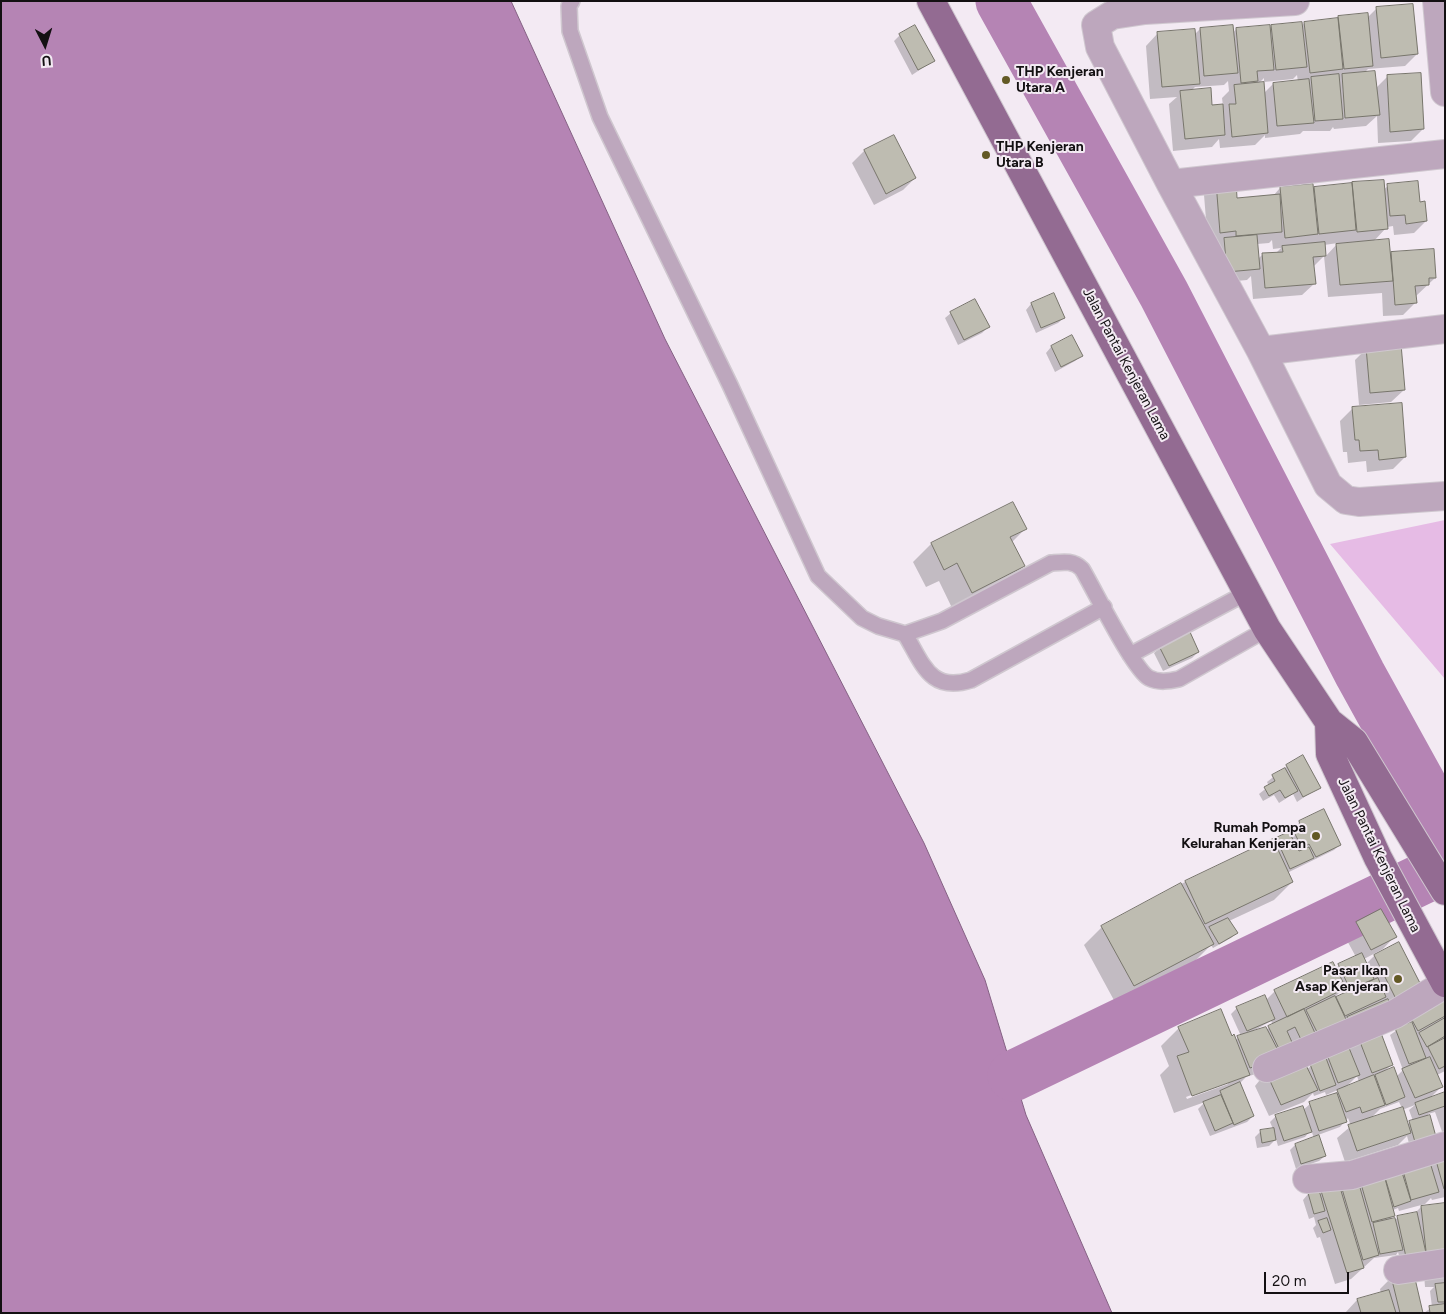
<!DOCTYPE html>
<style>
body{margin:0}
#map{position:relative;width:1446px;height:1314px;overflow:hidden;background:#f3eaf3;font-family:Figtree,sans-serif}
canvas{display:block}
.frame{position:absolute;inset:0;border:2px solid #131012;pointer-events:none}
.north{position:absolute;left:20px;top:20px;width:50px;height:50px;-webkit-text-stroke:4px #f3eaf3;paint-order:stroke;rotate:175deg;font-size:14px;font-weight:700;line-height:20px;text-align:center;color:#131012}
.north::after{content:'';display:block;margin:auto;width:18px;height:22px;background:#131012;clip-path:polygon(50% 0,100% 100%,50% 72%,0 100%)}
.scale{position:absolute;left:1264px;top:1272px;width:85px;height:22px;box-sizing:border-box;border:2px solid #131012;border-top:0;padding-left:6px;font-size:15px;line-height:18px;white-space:nowrap;color:#131012;-webkit-text-stroke:4px #f3eaf3;paint-order:stroke}
</style>
<div id="map">
<canvas width="1446" height="1314"></canvas>
<div class="frame"></div>
<div class="north">U</div>
<div class="scale">20 m</div>
</div>
<script>
const ctx = document.querySelector('canvas').getContext('2d');
ctx.lineJoin = 'round';
function fillPath(path, color) {
  ctx.fillStyle = color;
  ctx.fill(path, 'evenodd');
}
function trace(path, color, width, dash) {
  ctx.strokeStyle = color;
  ctx.lineWidth = width;
  ctx.lineCap = dash ? 'butt' : 'round';
  ctx.setLineDash(dash || []);
  ctx.stroke(path);
}
function write(font, color, halo, rows, align = 'center') {
  ctx.font = font + ' Figtree,sans-serif';
  ctx.lineWidth = 4;
  ctx.setLineDash([]);
  ctx.textBaseline = 'middle';
  ctx.strokeStyle = halo;
  ctx.fillStyle = color;
  for (const [text, x, y, turn = 0] of rows) {
    ctx.save();
    ctx.translate(x, y);
    ctx.rotate((+turn || 0) * Math.PI / 180);
    ctx.textAlign = isNaN(turn) ? turn : align;
    if (halo) ctx.strokeText(text, 0, 0);
    ctx.fillText(text, 0, 0);
    ctx.restore();
  }
}
const green = new Path2D(`
 M1445 520V679L1330 544Z`);
const water = new Path2D(`
 M1 1H511L665 339 924 843 985 980 1026 1115 1112 1313H1Z`);
const shadow = new Path2D(`
 M1377 8 1417 54 1405 66 1368 69 1363 74 1376 88 1387 77 1423 129 1411 141 1378 143 1377 116 1366 126 1334 129 1333 127 1330 131H1303L1300 134 1265 138V135L1255 145 1220 148 1219 139 1212 147 1173 151 1169 104 1177 97 1150 99 1146 46 1158 33 1195 34 1200 29 1232 26 1233 33 1236 29 1302 26 1304 23 1366 15 1367 18ZM1297 75 1298 82 1273 84 1263 94 1258 84 1264 78V82L1293 79ZM1228 81 1229 91 1222 98 1223 106 1211 107 1191 91 1195 87 1224 85Z
 M900 35 933 61 912 75 894 41Z
 M893 136 915 178 903 190 874 205 852 163 864 151Z
 M1382 181 1383 190 1388 186 1419 203 1426 221 1414 233 1394 235 1393 226 1387 227 1373 242 1389 253 1433 250 1435 278 1416 296 1415 303 1403 315 1383 316 1382 293 1328 297 1324 256 1313 267 1315 283 1302 295 1253 299 1251 276 1247 280 1215 283 1212 251 1220 243 1208 244 1204 195 1216 183 1236 199 1273 196 1280 188H1312ZM1272 240 1273 249 1281 248 1276 253 1262 255 1258 259 1257 244 1269 243ZM1338 243 1325 257 1324 245Z
 M1054 294 1064 318 1058 323 1036 333 1026 310 1031 304Z
 M951 313 988 327 982 333 958 345 945 318Z
 M1072 337 1081 356 1075 361 1055 372 1046 353 1051 347Z
 M1367 348 1404 390 1391 402 1359 405 1355 360Z
 M1352 409 1405 457 1393 469 1367 472 1366 461 1348 463 1347 452H1343L1340 421Z
 M1025 529 1012 542 1024 566 1006 584 953 610 939 581 926 587 913 562 931 544Z
 M1160 648 1198 652 1192 658 1163 671 1154 653Z
 M1287 766 1319 787 1297 802 1293 794 1279 803 1274 795 1263 801 1259 794 1269 786 1267 782Z
 M1300 822 1340 844 1334 850 1287 873 1292 882 1274 900 1229 921 1236 933 1231 938 1213 948 1211 945 1194 962 1116 1004 1084 945 1102 927 1185 882 1273 842 1288 834Z
 M1380 910 1395 936 1383 949 1364 959 1366 964 1375 955 1421 986 1358 1035 1392 1064 1383 1073 1396 1077 1403 1070 1390 1035 1445 996V1071L1437 1075 1441 1087 1429 1099 1445 1093V1140L1435 1112 1428 1114 1436 1144 1412 1154 1407 1136 1398 1145 1345 1162 1337 1138 1351 1126 1348 1118 1340 1127 1318 1135 1325 1156 1319 1161 1296 1169 1290 1150 1295 1145 1314 1138 1311 1130 1305 1137 1278 1146 1276 1139 1269 1146 1257 1148 1255 1137 1261 1131 1273 1129 1270 1122 1276 1116 1303 1110 1310 1104 1333 1095 1340 1089 1326 1095 1325 1092 1314 1096 1313 1093 1304 1102 1269 1116 1255 1086 1268 1070 1246 1077 1239 1084 1253 1116 1247 1122 1210 1136 1198 1109 1205 1102 1174 1113 1160 1075 1169 1066 1161 1046 1179 1028 1235 1040 1241 1036 1231 1014 1237 1008 1266 1000 1275 991 1335 968 1356 957 1344 935 1356 923ZM1342 990 1344 994 1334 999V998ZM1271 1021 1273 1025 1266 1030 1253 1033V1031ZM1302 1058 1314 1064 1307 1069ZM1357 1076 1359 1082 1345 1088ZM1228 1081V1084L1187 1099 1186 1097ZM1399 1102 1402 1108 1369 1120 1380 1109ZM1415 1105 1409 1110 1413 1121 1407 1125 1402 1110Z
 M1445 1155V1197L1432 1200 1431 1198 1425 1204 1399 1211 1398 1208 1393 1210 1394 1215 1388 1221 1414 1214 1421 1207 1445 1204V1313H1424L1432 1307 1430 1291 1434 1287H1425L1424 1274 1401 1262 1398 1252 1396 1255 1374 1258 1351 1279 1335 1284 1320 1237 1317 1238 1313 1228 1316 1225 1314 1217 1309 1219 1303 1200 1308 1194 1318 1191 1319 1194Z
 M1392 1277 1422 1313H1345L1357 1300 1381 1294 1380 1289Z`);
const river = new Path2D(`
 M1001 1 1164 294 1360 674 1445 828
 M1013 1076 1445 868`);
const building = new Path2D(`
 M1413 4 1418 54 1381 58 1376 7Z
 M1368 13 1373 66 1344 69 1338 16Z
 M1338 18 1343 69 1310 73 1304 22Z
 M1302 22 1307 67 1276 70 1271 25Z
 M915 25 935 61 918 70 899 34Z
 M1233 25 1238 73 1204 76 1200 28Z
 M1270 25 1274 70 1257 71 1258 81 1241 83 1236 28Z
 M1195 29 1200 84 1162 87 1157 32Z
 M1375 71 1380 115 1345 118 1342 74Z
 M1421 73 1424 129 1390 132 1387 75Z
 M1339 74 1343 119 1315 121 1311 77Z
 M1309 79 1314 123 1277 126 1273 83Z
 M1264 82 1268 133 1232 137 1229 104H1236L1234 85Z
 M1211 88 1212 105 1223 104 1225 135 1185 139 1180 91Z
 M894 135 916 178 886 194 864 150Z
 M1236 180 1237 198 1280 194 1282 232 1236 236V231L1220 233 1216 182Z
 M1384 180 1388 229 1357 232 1352 182Z
 M1418 181 1420 202 1425 201 1427 221 1406 224 1405 215 1390 216 1387 184Z
 M1352 183 1356 230 1319 234 1314 187Z
 M1313 184 1318 234 1285 238 1280 187Z
 M1257 235 1260 269 1227 272 1224 238Z
 M1389 239 1393 281 1340 285 1336 244Z
 M1325 242 1326 256 1313 257 1316 284 1265 288 1262 253 1283 252 1282 246Z
 M1434 249 1436 278H1429V285L1415 286 1417 303 1395 305 1391 252Z
 M1054 293 1065 318 1041 328 1031 303Z
 M975 299 990 327 964 340 950 312Z
 M1072 335 1083 356 1061 367 1051 346Z
 M1401 344 1405 390 1370 393 1366 347Z
 M1402 403 1406 457 1379 460 1378 450 1360 451 1359 440H1355L1352 407Z
 M1013 502 1027 529 1010 537 1025 566 972 593 957 563 944 570 931 543Z
 M1190 632 1199 652 1169 666 1159 646Z
 M1303 755 1321 788 1303 797 1286 765Z
 M1285 768 1298 791 1285 798 1280 790 1269 796 1264 787 1275 781 1272 775Z
 M1324 809 1341 845 1316 857 1309 844 1302 848 1292 828 1300 825 1299 821Z
 M1289 832 1299 851 1309 847 1314 858 1290 869 1276 838Z
 M1273 839 1293 882 1205 924 1185 881Z
 M1181 883 1214 944 1134 986 1101 926Z
 M1381 909 1397 937 1371 950 1356 922Z
 M1228 918 1238 933 1219 944 1209 927Z
 M1399 942 1422 987 1396 999 1374 955Z
 M1362 953 1374 979 1350 989 1338 964Z
 M1333 962 1346 988 1287 1017 1274 990Z
 M1378 978 1386 997 1345 1016 1336 997Z
 M1445 993V1016L1418 1031 1407 1011Z
 M1265 995 1275 1019 1247 1031 1236 1007Z
 M1335 996 1351 1030 1323 1044 1306 1010Z
 M1388 999 1394 1011 1353 1030 1347 1017Z
 M1221 1009 1232 1036 1234 1034 1250 1075 1192 1096 1177 1056 1189 1052 1178 1027Z
 M1304 1009 1320 1044 1306 1050 1295 1027 1287 1031 1295 1049 1282 1055 1268 1026Z
 M1445 1018V1036L1427 1047 1419 1033Z
 M1412 1022 1426 1058 1409 1064 1395 1028Z
 M1378 1025 1393 1065 1372 1073 1357 1034Z
 M1266 1027 1282 1058 1250 1068 1237 1036Z
 M1345 1038 1360 1075 1338 1083 1324 1047Z
 M1445 1038V1066L1439 1069 1428 1047Z
 M1302 1057 1318 1090 1281 1105 1266 1072Z
 M1430 1057 1443 1087 1415 1098 1402 1069Z
 M1326 1058 1336 1085 1320 1091 1310 1064Z
 M1394 1067 1405 1097 1386 1105 1375 1075Z
 M1374 1075 1385 1105 1362 1113 1360 1107 1346 1112 1337 1090Z
 M1240 1082 1254 1116 1234 1125 1220 1091Z
 M1445 1092V1106L1419 1115 1415 1103Z
 M1337 1093 1347 1122 1319 1131 1309 1102Z
 M1221 1095 1233 1123 1215 1131 1203 1102Z
 M1303 1106 1312 1132 1284 1141 1275 1115Z
 M1403 1107 1411 1133 1357 1151 1348 1125Z
 M1430 1115 1438 1144 1417 1149 1409 1121Z
 M1274 1128 1276 1140 1262 1143 1260 1130Z
 M1319 1135 1326 1156 1301 1164 1295 1144Z
 M1445 1154V1189H1444L1435 1157Z
 M1429 1159 1439 1192 1411 1200 1402 1167Z
 M1400 1166 1411 1201 1394 1207 1383 1171Z
 M1383 1171 1395 1216 1372 1222 1359 1177Z
 M1357 1177 1379 1255 1363 1260 1340 1182Z
 M1339 1184 1364 1268 1347 1273 1321 1191Z
 M1319 1190 1325 1211 1314 1214 1308 1193Z
 M1445 1203V1258L1427 1260 1421 1206Z
 M1417 1212 1426 1253 1406 1257 1397 1216Z
 M1327 1218 1331 1230 1323 1233 1318 1221Z
 M1395 1218 1403 1250 1380 1254 1373 1223Z
 M1413 1270 1423 1313H1400L1391 1276Z
 M1445 1283V1302H1438L1435 1284Z
 M1389 1290 1396 1313H1361L1357 1299Z
 M1445 1304V1313H1430L1429 1306Z`);
const lane = new Path2D(`
 M572 1 569 6 570 31 600 117 730 385 818 576 862 618 878 626 905 634 942 621 1051 563C1063 562 1073 560 1082 569 1094 589 1133 669 1149 678 1159 683 1169 681 1179 679L1267 629
 M905 634C923 664 930 693 971 680L1104 607
 M1130 655 1248 592`);
const street = new Path2D(`
 M1295 1 1145 10 1112 15 1096 25 1100 47 1171 184 1261 351 1328 485 1346 500 1359 502 1445 496
 M1437 1 1445 92
 M1171 184 1445 154
 M1261 351 1445 329
 M1267 1068 1395 1014 1445 984
 M1307 1179 1352 1175 1445 1146
 M1398 1270 1445 1263`);
const primary = new Path2D(`
 M931 1 1267 629 1329 722 1354 742 1445 891
 M1329 722 1330 754 1378 858 1445 983`);
const markers = [
 [1006,80,5,"#635925"],
 [986,155,5,"#635925"],
 [1316,836,5,"#635925"],
 [1398,979,5,"#635925"]
];
const poiNames = [
 ["THP Kenjeran",1016,72],
 ["Utara A",1016,88],
 ["THP Kenjeran",996,147],
 ["Utara B",996,163],
 ["Rumah Pompa",1306,828,"right"],
 ["Kelurahan Kenjeran",1306,844,"right"],
 ["Pasar Ikan",1388,971,"right"],
 ["Asap Kenjeran",1388,987,"right"]
];
const streetNames = [
 ["Jalan Pantai Kenjeran Lama",1126,364,62],
 ["Jalan Pantai Kenjeran Lama",1379,855,64]
];
fillPath(green, '#e6bbe5');
fillPath(water, '#b584b4');
trace(water, '#846183', 1);
fillPath(shadow, '#0003');
trace(river, '#b584b4', 51);
fillPath(building, '#bebcb1');
trace(building, '#77756b', 1);
trace(lane, '#cfc7cf', 18);
trace(street, '#cfc7cf', 30);
trace(primary, '#cfc7cf', 30);
trace(lane, '#bda7bd', 15);
trace(street, '#bda7bd', 28);
trace(primary, '#936b92', 28);
for (const [x, y, r, color] of markers) {
  const dot = new Path2D();
  dot.arc(x, y, r, 0, 2 * Math.PI);
  ctx.fillStyle = color;
  ctx.fill(dot);
  trace(dot, '#f3eaf3', 2);
}
write('bold 14px', '#131012', '#f3eaf3', poiNames, 'left');
write('14px', '#131012', '#f3eaf3', streetNames);
</script>
